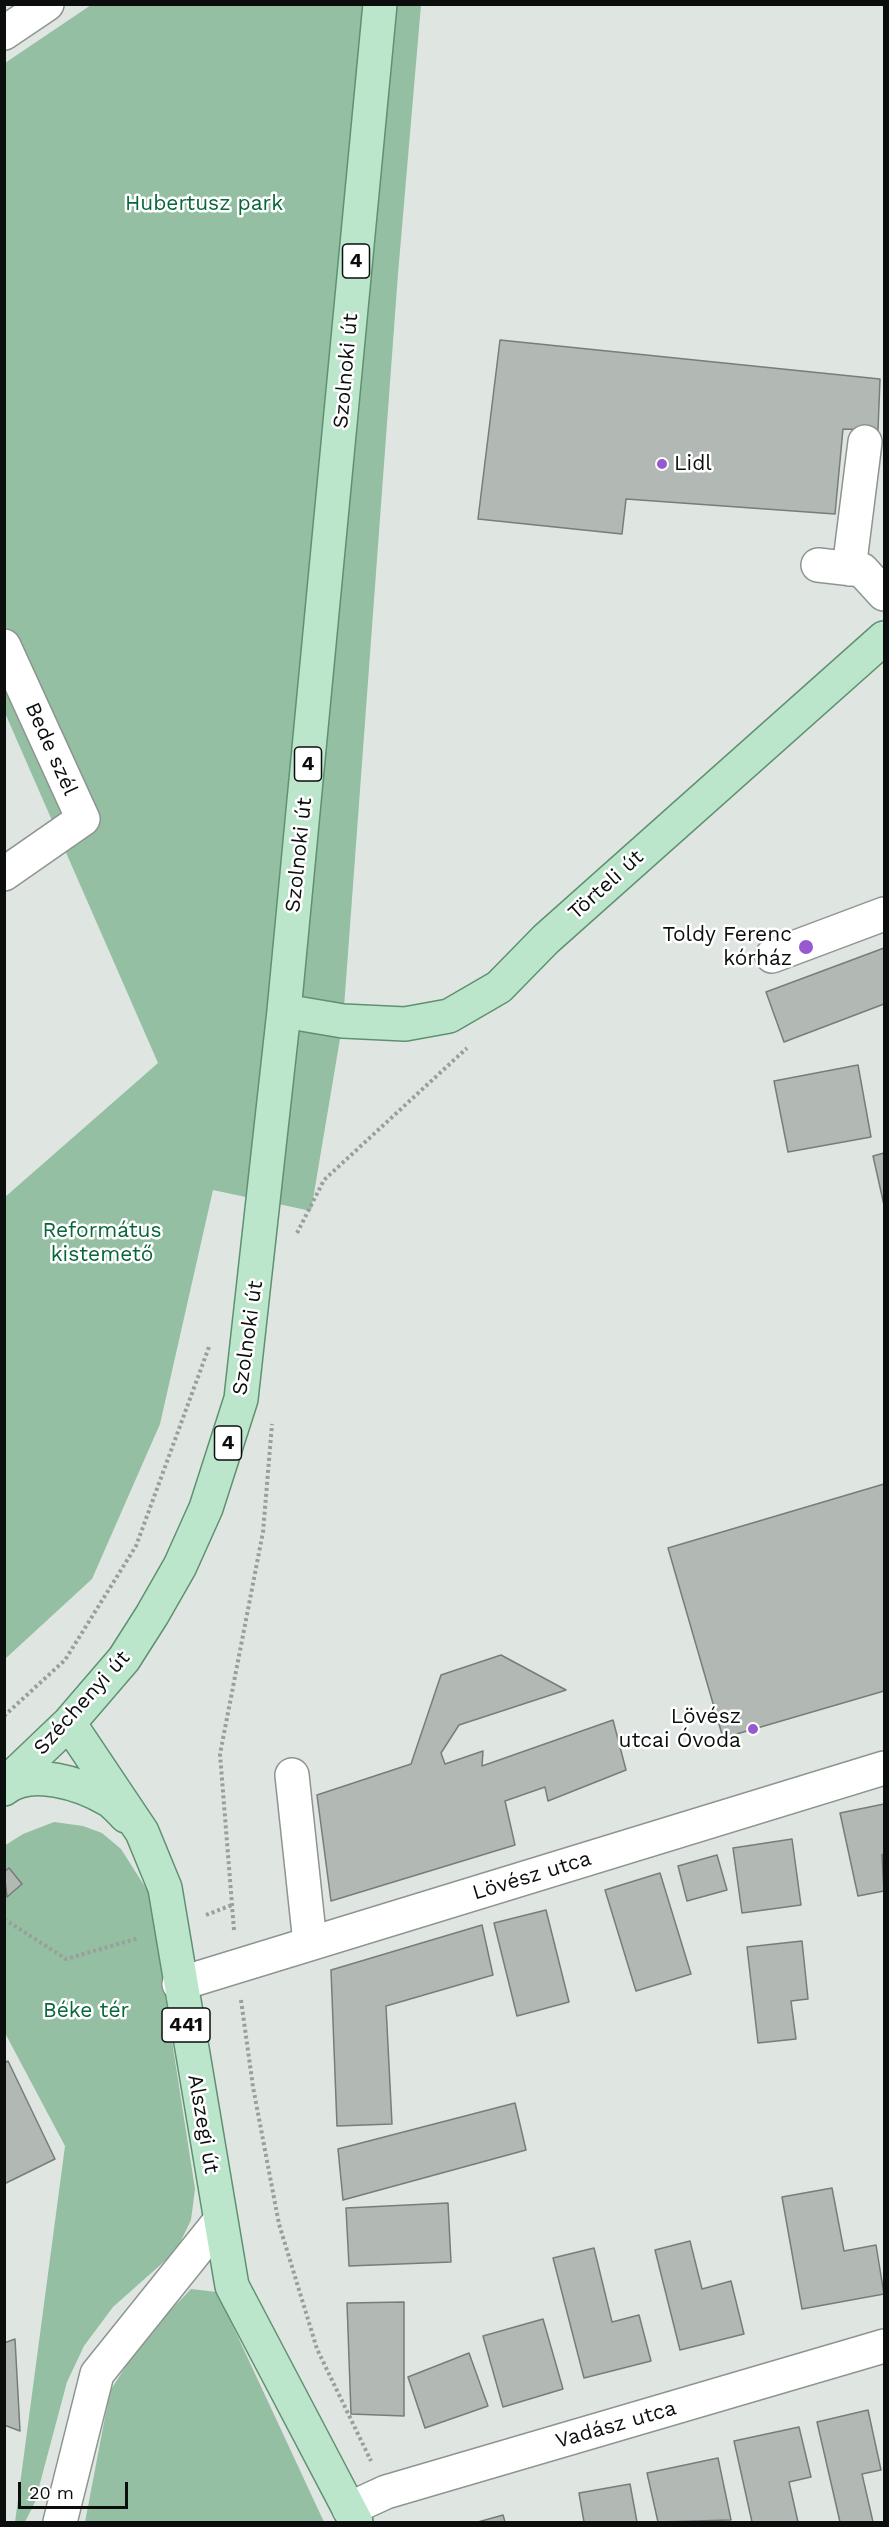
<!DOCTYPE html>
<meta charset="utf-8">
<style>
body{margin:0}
#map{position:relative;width:889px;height:2527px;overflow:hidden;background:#dfe6e1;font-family:"Work Sans",sans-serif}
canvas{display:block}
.frame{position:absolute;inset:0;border:6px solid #0b0e0c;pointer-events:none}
.scale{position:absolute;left:18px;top:2482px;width:110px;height:27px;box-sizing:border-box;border:3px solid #0b0e0c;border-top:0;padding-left:8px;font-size:18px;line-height:21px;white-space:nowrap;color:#0b0e0c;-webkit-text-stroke:4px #fff;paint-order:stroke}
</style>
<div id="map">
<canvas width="889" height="2527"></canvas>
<div class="frame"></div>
<div class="scale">20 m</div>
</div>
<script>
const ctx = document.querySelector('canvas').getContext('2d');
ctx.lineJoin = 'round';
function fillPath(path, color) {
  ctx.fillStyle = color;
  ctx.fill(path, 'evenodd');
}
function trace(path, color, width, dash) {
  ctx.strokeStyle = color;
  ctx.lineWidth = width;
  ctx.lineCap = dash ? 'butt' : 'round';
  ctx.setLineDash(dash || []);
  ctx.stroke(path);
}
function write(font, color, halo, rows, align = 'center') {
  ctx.font = font + ' "Work Sans",sans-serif';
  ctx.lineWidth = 5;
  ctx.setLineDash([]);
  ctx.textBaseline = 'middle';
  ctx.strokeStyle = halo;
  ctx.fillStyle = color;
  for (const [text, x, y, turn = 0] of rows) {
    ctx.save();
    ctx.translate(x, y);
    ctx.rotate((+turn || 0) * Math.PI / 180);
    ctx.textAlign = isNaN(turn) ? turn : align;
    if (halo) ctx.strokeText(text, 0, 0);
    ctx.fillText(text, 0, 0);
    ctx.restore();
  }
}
const green = new Path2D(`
 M91 5H421L398 274 343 1021 311 1211 213 1190 160 1424 92 1579 5 1659V1197L158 1063 5 713V63Z
 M54 1822 83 1826 102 1833 121 1849 149 1893 195 2189 191 2220 176 2251 113 2307 84 2346 67 2382 35 2502 25 2522H15L65 2146 5 2033 4 1846 23 1834Z
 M191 2289 217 2292 324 2522H85L110 2391 144 2338Z`);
const building = new Path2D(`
 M500 340 880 379 878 430 843 429 835 514 626 499 622 534 478 519Z
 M884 948V1004L784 1042 766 992Z
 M858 1065 871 1137 788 1152 774 1081Z
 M884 1153V1205L873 1156Z
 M884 1484V1691L723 1738 668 1548Z
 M501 1655 566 1690 459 1725 441 1753 445 1764 483 1751 482 1766 613 1720 626 1770 548 1801 545 1787 505 1801 515 1845 331 1901 317 1795 411 1764 441 1675Z
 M884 1804V1854L882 1855 884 1891 858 1896 840 1813Z
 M792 1839 801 1905 742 1913 733 1848Z
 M717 1855 727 1890 687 1901 678 1866Z
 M9 1868 22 1884 7 1897 4 1872Z
 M660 1873 691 1974 636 1991 605 1890Z
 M546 1910 569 2002 517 2016 494 1923Z
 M482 1925 493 1975 386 2006 392 2124 337 2126 331 1970Z
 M802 1941 808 1999 791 2001 796 2039 758 2043 747 1947Z
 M8 2061 55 2159 4 2184V2063Z
 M515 2103 526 2150 343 2200 338 2149Z
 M832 2188 844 2251 876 2245 884 2294 802 2309 782 2197Z
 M448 2203 451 2262 349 2266 346 2208Z
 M690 2241 702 2289 731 2281 744 2334 680 2350 655 2250Z
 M594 2248 612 2322 639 2315 651 2361 584 2378 553 2258Z
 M404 2302V2416L351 2414 347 2303Z
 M543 2319 563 2389 503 2407 483 2336Z
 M15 2339 20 2431 4 2425V2343Z
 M469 2353 488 2406 425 2428 408 2377Z
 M868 2410 881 2470 862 2474 873 2522H840L817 2422Z
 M799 2427 811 2477 789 2482 798 2522H752L734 2441Z
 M718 2458 731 2520 658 2522 647 2473Z
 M630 2484 637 2522H584L579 2493Z
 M503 2515 505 2522H478Z`);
const path = new Path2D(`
 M297 1233 324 1180 467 1048
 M4 1716 65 1660 136 1546 209 1347
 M206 1915 232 1905
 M4 1919 66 1959 139 1938
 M234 1930 220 1754 263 1532 272 1424
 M241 2000 253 2087 279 2224 317 2349 371 2461`);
const minor = new Path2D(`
 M4 33 47 4
 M818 565 862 570 884 594
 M849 569 865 442
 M4 646 83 819 4 874
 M772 956 884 914
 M292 1775 310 1943
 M179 1984 884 1768
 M349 2509 386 2492 884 2346
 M60 2522 97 2374 219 2222`);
const major = new Path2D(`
 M284 1011 343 1021 405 1024 449 1016 499 987 546 939 884 638
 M69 1723 142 1832 165 1888 232 2286 356 2522
 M4 1785 69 1723 124 1659 152 1615 180 1566 206 1508 241 1399 284 1011 380 4
 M4 1789C31 1767 82 1784 109 1800 115 1804 121 1811 126 1816`);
const markers = [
 [662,464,6,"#9759cf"],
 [806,947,8,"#9759cf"],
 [753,1729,6,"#9759cf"]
];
const shields = [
 [356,261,27],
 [308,764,27],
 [228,1443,27],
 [186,2025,48]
];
const shieldNames = [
 ["4",356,261],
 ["4",308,764],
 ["4",228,1443],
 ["441",186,2025]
];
const parkNames = [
 ["Hubertusz park",204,204],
 ["Református",102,1231],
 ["kistemető",102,1255],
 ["Béke tér",86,2011]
];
const streetNames = [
 ["Szolnoki út",346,371,-85],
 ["Bede szél",51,749,66],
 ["Szolnoki út",299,855,-84],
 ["Törteli út",606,885,-42],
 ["Szolnoki út",248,1338,-82],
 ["Széchenyi út",82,1703,-48],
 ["Lövész utca",532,1876,-17],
 ["Alszegi út",203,2124,80],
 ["Vadász utca",616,2425,-16]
];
const poiNames = [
 ["Lidl",674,464,"left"],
 ["Toldy Ferenc",792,935],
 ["kórház",792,959],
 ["Lövész",741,1717],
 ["utcai Óvoda",741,1741]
];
fillPath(green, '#94bfa3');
fillPath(building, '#b2b8b4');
trace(building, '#777d79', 1.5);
trace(minor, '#8e9590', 36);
trace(major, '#609072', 36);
trace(path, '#999f9b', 4, [3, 3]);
trace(minor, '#fff', 33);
trace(major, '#bbe6cb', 33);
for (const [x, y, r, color] of markers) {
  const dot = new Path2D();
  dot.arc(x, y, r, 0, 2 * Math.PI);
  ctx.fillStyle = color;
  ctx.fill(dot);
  trace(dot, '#fff', 2);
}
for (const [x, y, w] of shields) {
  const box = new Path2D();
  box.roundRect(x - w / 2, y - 17, w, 34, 4.5);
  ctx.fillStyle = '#fff';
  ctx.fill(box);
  trace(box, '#0b0e0c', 1.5);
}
write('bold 20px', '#0b0e0c', null, shieldNames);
write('21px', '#08653b', '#fff', parkNames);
write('21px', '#0b0e0c', '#fff', streetNames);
write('21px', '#0b0e0c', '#fff', poiNames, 'right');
</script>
